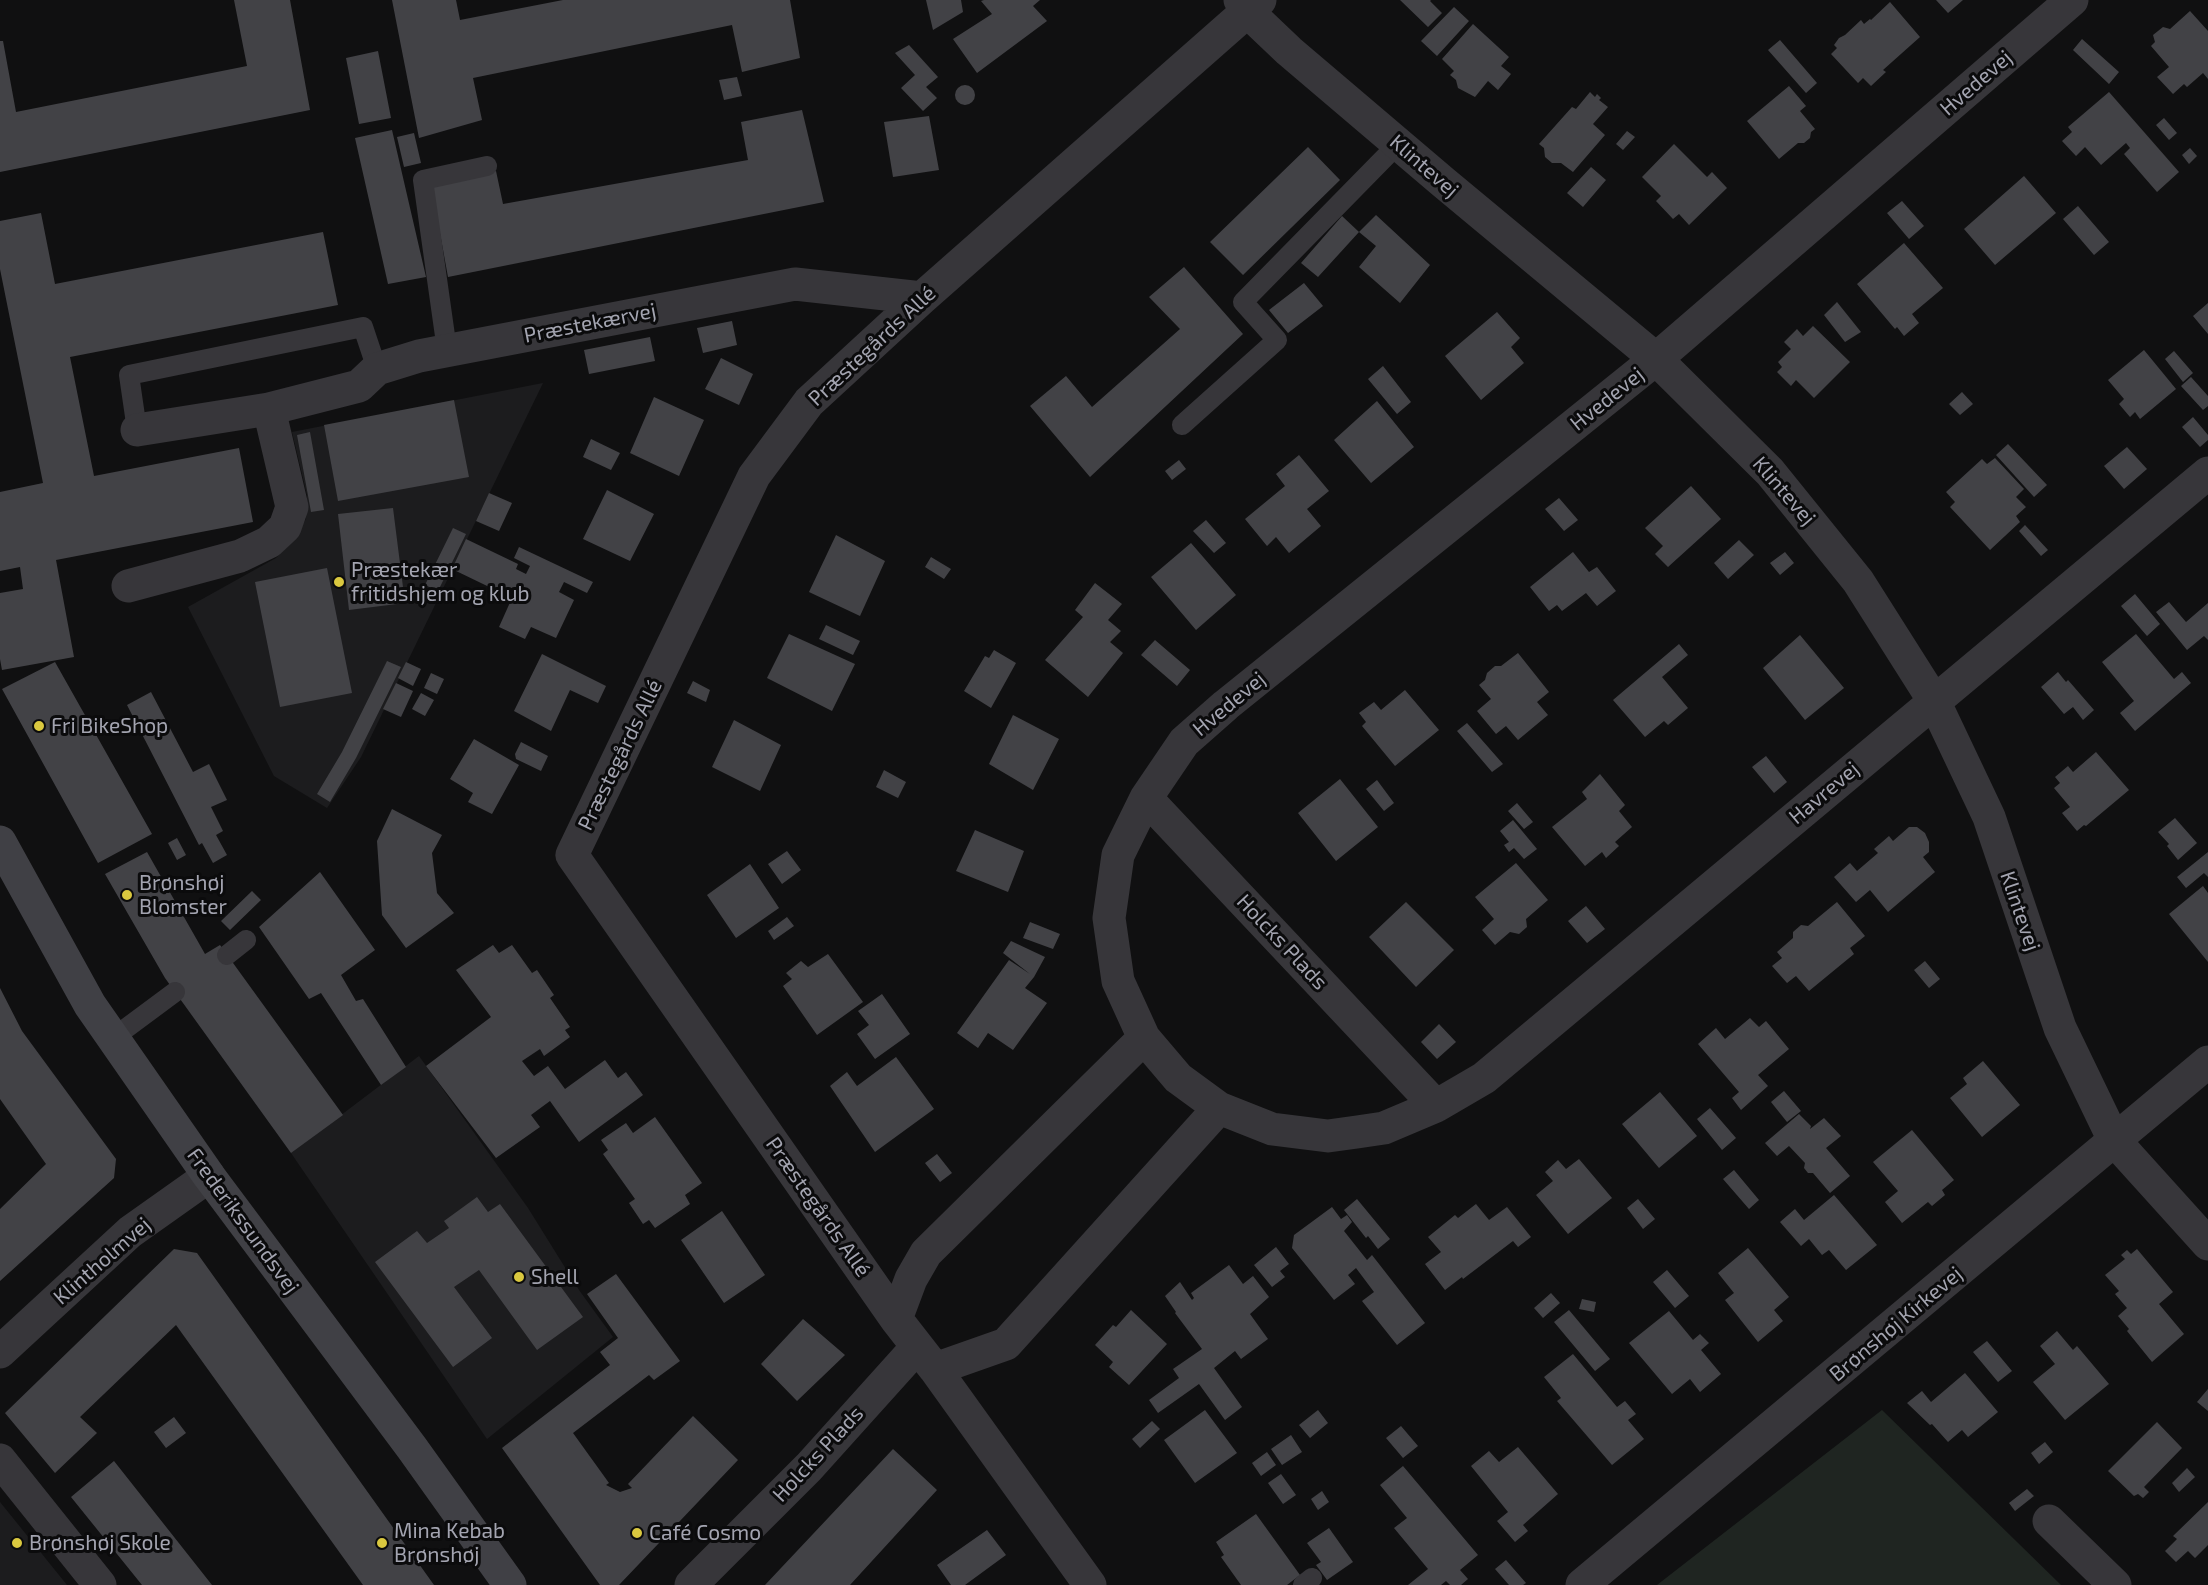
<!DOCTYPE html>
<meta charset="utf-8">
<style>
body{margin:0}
canvas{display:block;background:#101011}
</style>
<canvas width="2208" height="1585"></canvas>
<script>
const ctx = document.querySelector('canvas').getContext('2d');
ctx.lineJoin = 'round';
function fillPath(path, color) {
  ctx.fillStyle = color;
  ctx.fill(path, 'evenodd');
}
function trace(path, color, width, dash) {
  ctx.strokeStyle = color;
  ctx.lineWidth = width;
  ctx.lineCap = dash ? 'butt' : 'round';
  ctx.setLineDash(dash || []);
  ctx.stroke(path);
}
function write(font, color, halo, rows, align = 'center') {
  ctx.font = font + ' "Exo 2",sans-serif';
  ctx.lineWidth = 6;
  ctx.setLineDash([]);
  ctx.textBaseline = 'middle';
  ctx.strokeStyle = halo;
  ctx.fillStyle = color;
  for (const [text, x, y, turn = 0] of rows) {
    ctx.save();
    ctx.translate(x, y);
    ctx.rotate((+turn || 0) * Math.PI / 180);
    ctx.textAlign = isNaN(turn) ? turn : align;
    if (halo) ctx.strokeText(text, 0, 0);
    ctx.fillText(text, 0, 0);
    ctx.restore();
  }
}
const built = new Path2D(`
 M543 383 361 757 327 808 274 776 188 607 276 558 292 542 306 519 307 495 292 432Z
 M419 1056 528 1208 579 1290 613 1337 487 1439 291 1153Z
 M0 1502 67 1585H0Z`);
const green = new Path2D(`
 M1882 1410 2061 1585H1657Z`);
const building = new Path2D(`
 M234 0H290L310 110 0 172V41H3L16 112 247 66Z
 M392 0H456L460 20 563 0H790L800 58 742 72 732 25 473 78 482 120 419 138Z
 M926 0H961L963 12 933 30Z
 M984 0H1040L1033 6 1047 21 977 73 953 39 992 14 981 1Z
 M1400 0H1431L1430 1 1442 13 1428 27Z
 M1936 0H1963L1948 13Z
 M1890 2 1920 37 1883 70 1886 72 1871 86 1863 78 1858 83 1831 54 1837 48 1834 45 1839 38 1845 35 1861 20 1864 24 1870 19 1871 20Z
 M1454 7 1469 21 1437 56 1421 41Z
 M2190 11 2208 31V79L2203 73 2187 87 2184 84 2173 94 2157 77 2169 67 2151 46 2155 42 2153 35 2163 27 2170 29Z
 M1473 24 1509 57 1501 66 1511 74 1498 90 1488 81 1475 97 1458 88 1456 80 1450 75 1454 71 1442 59Z
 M2082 39 2119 72 2109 84 2073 50Z
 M1780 40 1817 83 1806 93 1768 50Z
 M909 45 938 77 926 87 937 98 923 111 901 88 915 75 895 53Z
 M378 51 391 118 359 124 346 58Z
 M737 77 742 96 724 100 719 80Z
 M955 95a10 10 0 1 1 20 0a10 10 0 1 1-20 0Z
 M1789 86 1806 106 1800 111 1815 129 1811 132 1810 138 1804 143H1798L1779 159 1747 121Z
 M1590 92 1595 97 1597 94 1601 98 1599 100 1608 107 1593 124 1605 135 1573 172 1561 163H1552L1545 157 1544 148 1539 144 1572 107 1576 109Z
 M2109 92 2179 172 2157 192 2124 154 2130 148 2126 143 2101 165 2085 147 2076 156 2062 141 2072 132 2068 127Z
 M802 110 824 202 448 277 431 184 496 171 503 204 748 160 741 122Z
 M929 116 939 170 893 177 884 122Z
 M2164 118 2177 133 2169 140 2156 125Z
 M392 130 426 277 388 284 355 138Z
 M1627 131 1635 137 1623 150 1616 144Z
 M414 133 421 163 404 167 397 137Z
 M1674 144 1707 177 1712 172 1727 188 1689 225 1679 214 1673 219 1656 201 1661 196 1642 177Z
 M1308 147 1340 180 1243 275 1210 242Z
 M2190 148 2197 156 2189 164 2182 155Z
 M1591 167 1606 180 1583 207 1567 193Z
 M2024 176 2056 213 1995 265 1964 229Z
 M1902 201 1924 226 1909 239 1887 213Z
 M2078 206 2109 242 2094 255 2063 219Z
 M41 213 55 284 323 232 338 305 70 357 94 476 239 448 253 522 56 560 74 657 2 670 0 659V593L23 589 20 567 0 571V492L43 483 0 269V221Z
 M1376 215 1430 265 1400 303 1359 267 1376 246 1359 232Z
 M1342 216 1359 232 1318 277 1301 263Z
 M1904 243 1943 288 1912 314 1919 323 1904 336 1897 327 1895 329 1857 284Z
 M1184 267 1243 334 1090 477 1030 406 1066 376 1092 407 1180 329 1149 297Z
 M1304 283 1323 306 1288 333 1269 310Z
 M1837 302 1861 332 1845 342 1824 315Z
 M2208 303V334L2193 316Z
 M1497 312 1520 338 1511 347 1524 363 1481 400 1445 356Z
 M732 321 737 345 703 353 697 328Z
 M1813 326 1850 362 1814 398 1796 380 1791 386 1777 372 1782 367 1778 362 1791 349 1784 342 1797 329 1803 336Z
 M650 337 655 361 589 374 584 350Z
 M2144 350 2176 389 2140 419 2135 412 2130 417 2119 404 2124 399 2108 380Z
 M2174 351 2193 373 2183 382 2165 359Z
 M721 358 753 374 739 405 705 389Z
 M1383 366 1411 402 1397 414 1368 379Z
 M2191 377 2208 396V406L2203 410 2181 386Z
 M1962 392 1973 404 1960 415 1949 404Z
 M654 397 704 420 679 476 630 453Z
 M454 400 469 477 338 501 324 425Z
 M1377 401 1414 447 1371 483 1334 440Z
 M2193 417 2208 435V440L2200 447 2182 427Z
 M310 432 324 510 311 512 297 435Z
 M591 439 620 453 611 470 583 457Z
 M2008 444 2047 485 2034 497 1996 455Z
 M2127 447 2147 469 2124 489 2104 466Z
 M1299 455 1329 491 1307 509 1321 526 1289 553 1276 537 1267 546 1245 519 1285 486 1276 474Z
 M1995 458 2024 489 2016 497 2026 507 2016 516 2020 522 1990 550 1950 507 1955 502 1946 492 1982 459 1987 464Z
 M1179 460 1186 469 1172 480 1165 471Z
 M1691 486 1721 519 1668 567 1655 554 1663 546 1645 528Z
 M607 490 654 514 630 561 583 539Z
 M489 493 512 503 499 531 476 521Z
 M1559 498 1578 520 1564 531 1545 509Z
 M393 508 405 603 349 610 338 514Z
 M1206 520 1226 543 1214 553 1193 531Z
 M2025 525 2048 550 2041 556 2019 531Z
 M453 528 466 534 438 591 425 585Z
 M836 535 885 561 860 616 809 592Z
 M466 539 518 564 516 569 526 574 530 566 514 558 519 547 593 582 587 593 564 582 559 592 574 600 556 638 531 627 525 639 499 627 512 598 452 569Z
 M1739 540 1754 555 1728 579 1714 563Z
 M1191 543 1236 595 1196 630 1151 577Z
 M1573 552 1589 572 1597 567 1616 591 1597 606 1586 593 1562 611 1557 605 1549 611 1530 587Z
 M1785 552 1794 563 1780 575 1770 563Z
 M931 557 951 569 944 579 925 567Z
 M327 568 352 693 280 707 255 582Z
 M1095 583 1122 604 1108 620 1121 631 1110 642 1123 653 1088 697 1045 660 1083 617 1075 610Z
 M2135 594 2160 624 2147 636 2121 606Z
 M2169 602 2186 622 2208 603V640L2204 636 2187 650 2156 612Z
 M826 625 860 641 853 655 819 639Z
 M789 634 855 664 832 711 767 678Z
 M2136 634 2174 679 2182 672 2191 683 2135 731 2120 713 2134 701 2102 662Z
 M1800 635 1844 688 1805 720 1763 668Z
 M1155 640 1190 670 1177 686 1141 655Z
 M1679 644 1688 655 1662 677 1688 708 1668 725 1664 721 1645 737 1613 700Z
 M994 650 1016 663 991 708 964 691 985 656 989 658Z
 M1518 653 1549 692 1537 702 1548 715 1518 740 1506 726 1496 734 1477 711 1491 699 1479 685 1485 680 1487 673 1495 666H1501Z
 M542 654 606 686 598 703 570 690 551 731 514 711Z
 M387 661 401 667 356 758 330 802 317 794 342 752Z
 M55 662 152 834 98 863 2 689Z
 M406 662 421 669 413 686 398 678Z
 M2058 672 2066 682 2068 680 2094 710 2083 720 2073 707 2064 714 2041 687Z
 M431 673 444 679 437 694 424 688Z
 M693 681 710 690 706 702 687 693Z
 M396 683 413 691 401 717 383 709Z
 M1405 690 1439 730 1395 766 1362 726 1366 722 1359 713 1374 702 1381 710Z
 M151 692 193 772 209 764 227 800 211 807 223 831 216 835 227 855 213 863 202 843 199 845 127 705Z
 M421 693 434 700 425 716 412 709Z
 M1013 715 1059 739 1033 790 989 764Z
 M734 720 781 745 760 791 712 767Z
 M1467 723 1503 764 1492 772 1457 731Z
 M474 739 519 765 492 814 468 802 473 793 450 779Z
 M521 742 548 756 541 771 516 759 515 754Z
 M2096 752 2129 790 2086 826 2084 825 2077 831 2062 813 2070 807 2054 788 2060 783 2055 777 2068 766 2073 772Z
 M1766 756 1787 782 1774 793 1752 767Z
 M884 770 906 782 898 798 876 787Z
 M1600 774 1625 805 1619 811 1632 827 1615 842 1619 846 1606 858 1602 852 1585 866 1552 827 1587 799 1582 792Z
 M1340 779 1378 827 1336 861 1298 813Z
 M1377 780 1394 803 1384 811 1366 789Z
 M1517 803 1533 822 1524 829 1508 811Z
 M392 809 442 835 432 853 437 893 454 913 406 948 382 915 377 841Z
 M2175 818 2197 843 2178 860 2167 846 2169 844 2158 832Z
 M1513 820 1537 849 1524 859 1514 848 1509 852 1504 845 1509 842 1500 831Z
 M1909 827H1917L1925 833 1929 842V852L1923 857 1935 872 1888 912 1870 890 1856 902 1834 877 1850 863 1857 871 1878 853 1874 849 1889 836 1893 841Z
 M975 830 1024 851 1008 892 956 871Z
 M177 838 186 855 177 860 168 843Z
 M787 851 801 870 782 884 768 864Z
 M147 852 205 954 220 945 343 1115 291 1153 165 978 105 874Z
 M2208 852V877L2204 873 2186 888 2177 877Z
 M1516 863 1548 900 1526 919 1527 927 1519 934 1510 932 1495 945 1482 930 1494 919 1475 897Z
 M750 864 779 908 736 938 707 895Z
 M320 872 375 950 341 975 356 1001 363 999 406 1067 381 1085 321 993 309 999 259 927Z
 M2203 886 2208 893V962L2169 914Z
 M252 891 261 900 230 930 221 921Z
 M1406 902 1454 950 1416 987 1369 937Z
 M1837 902 1865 936 1850 948 1854 954 1809 991 1796 976 1787 983 1772 966 1782 958 1777 952 1793 938V932L1801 925 1808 926Z
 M1586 906 1605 929 1587 943 1568 921Z
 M787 917 794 926 774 940 768 931Z
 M1030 922 1060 934 1053 949 1023 938Z
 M1011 941 1045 957 1034 977 1025 988 1047 1003 1013 1050 988 1033 978 1048 957 1033 1009 960 1030 974 1003 953Z
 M493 945 499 953 512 945 532 973 537 970 554 995 550 998 570 1027 565 1030 570 1037 544 1056 540 1049 522 1061 534 1076 548 1066 565 1089 605 1060 618 1078 626 1072 643 1095 579 1142 550 1101 531 1115 540 1127 496 1158 426 1066 491 1017 456 970Z
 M828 954 863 1002 817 1035 783 986 792 979 786 973 801 961 808 967Z
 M1925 961 1940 979 1929 988 1914 970Z
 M0 988 22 1031 116 1159 114 1178 0 1281V1209L46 1164 0 1099Z
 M882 994 910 1034 875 1059 857 1034 869 1025 858 1011Z
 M1750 1018 1759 1027 1766 1021 1789 1049 1758 1075 1768 1086 1741 1110 1732 1098 1739 1092 1698 1044 1716 1028 1725 1039Z
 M1439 1024 1456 1042 1437 1059 1421 1042Z
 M896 1057 934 1109 875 1152 830 1086 847 1072 857 1086Z
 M1983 1061 2020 1105 1982 1137 1950 1098 1967 1084 1963 1078Z
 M1784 1091 1801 1111 1787 1122 1771 1102Z
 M1660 1092 1697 1136 1659 1168 1622 1124Z
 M1710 1108 1736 1138 1722 1150 1697 1119Z
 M1799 1114 1811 1126 1810 1129 1824 1118 1841 1136 1826 1148 1850 1176 1830 1193 1813 1173H1808L1804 1168 1805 1163 1789 1146 1777 1156 1765 1143Z
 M655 1117 702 1183 685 1195 690 1204 655 1228 649 1220 643 1224 629 1203 635 1199 603 1154 608 1150 601 1140 626 1123 633 1133Z
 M1912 1130 1954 1180 1942 1190 1945 1195 1932 1206 1928 1202 1902 1223 1885 1202 1898 1191 1873 1162Z
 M937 1154 952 1173 940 1182 925 1163Z
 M1579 1159 1612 1198 1568 1234 1536 1195 1553 1181 1545 1172 1558 1160 1566 1169Z
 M1734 1170 1759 1200 1749 1209 1723 1179Z
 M1834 1195 1877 1245 1846 1270 1829 1250 1822 1255 1809 1239 1801 1246 1780 1222 1795 1209 1804 1220Z
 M477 1197 488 1212 500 1204 583 1317 537 1350 479 1270 454 1287 492 1338 453 1367 375 1262 417 1231 427 1243 449 1228 444 1221Z
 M1357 1199 1390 1239 1378 1249 1368 1236 1366 1238 1344 1210Z
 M1638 1199 1655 1219 1643 1229 1627 1208Z
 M1476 1204 1489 1220 1507 1207 1531 1237 1518 1247 1513 1241 1463 1279 1462 1277 1445 1290 1425 1264 1441 1252 1428 1237 1455 1215 1458 1218Z
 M1332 1207 1341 1219 1347 1215 1352 1222 1344 1231 1367 1260 1372 1255 1425 1323 1397 1345 1362 1301 1374 1292 1356 1268 1348 1275 1355 1284 1334 1300 1292 1248 1294 1235Z
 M722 1211 765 1275 724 1303 681 1240Z
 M1276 1247 1289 1264 1280 1271 1285 1277 1272 1287 1254 1265Z
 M1748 1248 1789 1297 1774 1310 1783 1321 1758 1342 1725 1300 1734 1293 1718 1273Z
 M174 1249 197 1253 434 1585H363L176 1325 80 1417 97 1433 55 1473 5 1413Z
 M2137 1249 2173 1292 2159 1304 2184 1334 2152 1362 2127 1331 2129 1329 2118 1316 2127 1308 2115 1294 2119 1291 2105 1275 2125 1259 2121 1255 2127 1250 2131 1254Z
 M1229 1265 1243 1284 1253 1276 1269 1297 1250 1314 1268 1339 1241 1359 1235 1351 1214 1368 1242 1407 1225 1420 1199 1384 1158 1413 1149 1400 1179 1378 1173 1369 1202 1349 1175 1313 1176 1312 1165 1296 1180 1282 1192 1300 1194 1298 1191 1293Z
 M1667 1270 1689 1296 1675 1308 1653 1282Z
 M616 1274 680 1361 654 1380 649 1375 573 1433 609 1483 606 1485 620 1492 632 1488 628 1484 693 1416 738 1460 619 1585H600L502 1448 610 1365 600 1352 618 1338 587 1294Z
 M1551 1293 1560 1303 1543 1318 1534 1308Z
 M1582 1299 1596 1302 1594 1312 1579 1309Z
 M1131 1310 1167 1344 1129 1385 1109 1367 1113 1362 1095 1345 1113 1325 1116 1327Z
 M1569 1310 1610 1359 1595 1371 1554 1322Z
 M1669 1311 1693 1340 1700 1334 1709 1343 1701 1350 1721 1374 1700 1392 1690 1379 1672 1394 1629 1343Z
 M803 1319 845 1355 797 1401 761 1364Z
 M2057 1331 2073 1350 2077 1346 2109 1384 2065 1420 2033 1382 2055 1364 2040 1346Z
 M1987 1341 2012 1371 1998 1382 1973 1352Z
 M1573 1354 1617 1407 1625 1401 1636 1414 1628 1420 1644 1439 1612 1465 1557 1401 1561 1398 1544 1377Z
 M1965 1373 1998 1412 1968 1437 1962 1430 1948 1442 1932 1424 1930 1425 1907 1403 1922 1391 1931 1402Z
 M2208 1389V1411L2197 1402Z
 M1205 1410 1237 1453 1195 1483 1164 1440Z
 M1318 1410 1328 1423 1310 1438 1299 1425Z
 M174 1417 186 1433 166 1448 154 1432Z
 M1152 1421 1160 1429 1140 1448 1132 1439Z
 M2157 1422 2182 1448 2144 1487 2149 1492 2143 1498 2138 1494 2134 1496 2108 1471Z
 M1401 1426 1418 1446 1403 1458 1386 1438Z
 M1291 1435 1302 1452 1282 1465 1271 1449Z
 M2045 1442 2053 1452 2039 1464 2031 1453Z
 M1518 1447 1558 1494 1523 1525 1528 1531 1515 1542 1497 1521 1508 1512 1471 1466 1489 1451 1499 1462Z
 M893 1449 937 1490 850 1585H765Z
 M1267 1452 1276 1465 1261 1476 1252 1463Z
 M114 1461 212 1585H142L71 1497Z
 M1403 1466 1478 1555 1460 1570 1468 1579 1461 1585H1450L1446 1581 1441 1585H1408L1428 1569 1394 1528 1407 1518 1380 1485Z
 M2187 1468 2195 1477 2179 1492 2172 1483Z
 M1281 1474 1296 1495 1283 1504 1268 1483Z
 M2027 1489 2034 1496 2015 1511 2009 1503Z
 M1322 1491 1329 1502 1318 1510 1311 1499Z
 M2208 1502V1545L2195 1558 2188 1551 2176 1562 2165 1551 2177 1539 2173 1536Z
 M1256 1514 1300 1575 1287 1585H1241L1221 1557 1224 1555 1216 1542Z
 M1329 1528 1353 1562 1327 1580 1316 1565 1321 1562 1307 1543Z
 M987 1530 1006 1555 965 1585H951L937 1565Z
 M1506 1560 1526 1583 1523 1585H1509L1495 1569Z`);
const lane = new Path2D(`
 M447 350 423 180 487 166
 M1182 425 1277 340 1243 302 1398 144
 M137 430 129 375 363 327 377 369
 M227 955 246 940
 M113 1038 175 992
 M1303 1585 1312 1578`);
const street = new Path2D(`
 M1240 0 1248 12 1289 51 1443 182 1656 359 1770 472 1858 581 1934 701 1989 817 2060 1028 2114 1140 2208 1244
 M137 430 269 409 359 386 377 369 419 356 795 284 922 298
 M128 586 240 556 269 542 285 527 292 507 269 409
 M1146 798 1436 1106 1384 1128 1357 1132 1328 1136 1272 1129 1219 1108 1178 1078 1144 1038 1118 981 1109 918 1118 855 1146 798 1184 742 1226 705 1656 359 2072 0
 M1436 1106 1484 1078 2208 473
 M896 1319 911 1279 926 1253 1144 1038
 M0 1352 130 1232 209 1176
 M935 1369 1006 1344 1219 1108
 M0 1460 100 1585
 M2049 1521 2115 1585
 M691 1585 809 1467 917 1347
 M1090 1585 935 1369 896 1319 572 855 754 476 809 402 922 298 1260 0
 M1582 1585 2208 1062`);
const secondary = new Path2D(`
 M0 842 90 1005 113 1038 209 1176 412 1448 510 1585`);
const markers = [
 [339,582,6,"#dac83f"],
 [39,726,6,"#dac83f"],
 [127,895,6,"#dac83f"],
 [519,1277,6,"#dac83f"],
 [637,1533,6,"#dac83f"],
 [17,1543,6,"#dac83f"],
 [382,1543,6,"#dac83f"]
];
const streetNames = [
 ["Hvedevej",1976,83,-41],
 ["Klintevej",1424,166,41],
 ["Præstekærvej",590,323,-11],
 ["Præstegårds Allé",872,346,-43],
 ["Hvedevej",1607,399,-39],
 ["Klintevej",1784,491,49],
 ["Hvedevej",1229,704,-40],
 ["Præstegårds Allé",620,755,-64],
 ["Havrevej",1824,793,-40],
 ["Klintevej",2020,911,71],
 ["Holcks Plads",1282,942,47],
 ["Præstegårds Allé",818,1207,55],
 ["Frederikssundsvej",243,1221,54],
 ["Klintholmvej",102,1261,-41],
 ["Brønshøj Kirkevej",1896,1324,-40],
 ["Holcks Plads",818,1454,-47]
];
const poiNames = [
 ["Præstekær",351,570],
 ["fritidshjem og klub",351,594],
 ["Fri BikeShop",51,726],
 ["Brønshøj",139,883],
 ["Blomster",139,907],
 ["Shell",531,1277],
 ["Mina Kebab",394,1531],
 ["Brønshøj",394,1555],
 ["Café Cosmo",649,1533],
 ["Brønshøj Skole",29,1543]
];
fillPath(built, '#1c1c1e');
fillPath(green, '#1f2521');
fillPath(building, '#424246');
trace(lane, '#37363a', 20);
trace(street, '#37363a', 33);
trace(secondary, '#404045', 33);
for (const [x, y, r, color] of markers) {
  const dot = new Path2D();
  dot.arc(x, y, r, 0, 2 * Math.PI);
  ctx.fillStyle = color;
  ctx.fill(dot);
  trace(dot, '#0b0b0c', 2);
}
write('21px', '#a3a4b0', '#0b0b0c', streetNames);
write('21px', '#a3a4b0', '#0b0b0c', poiNames, 'left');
</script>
